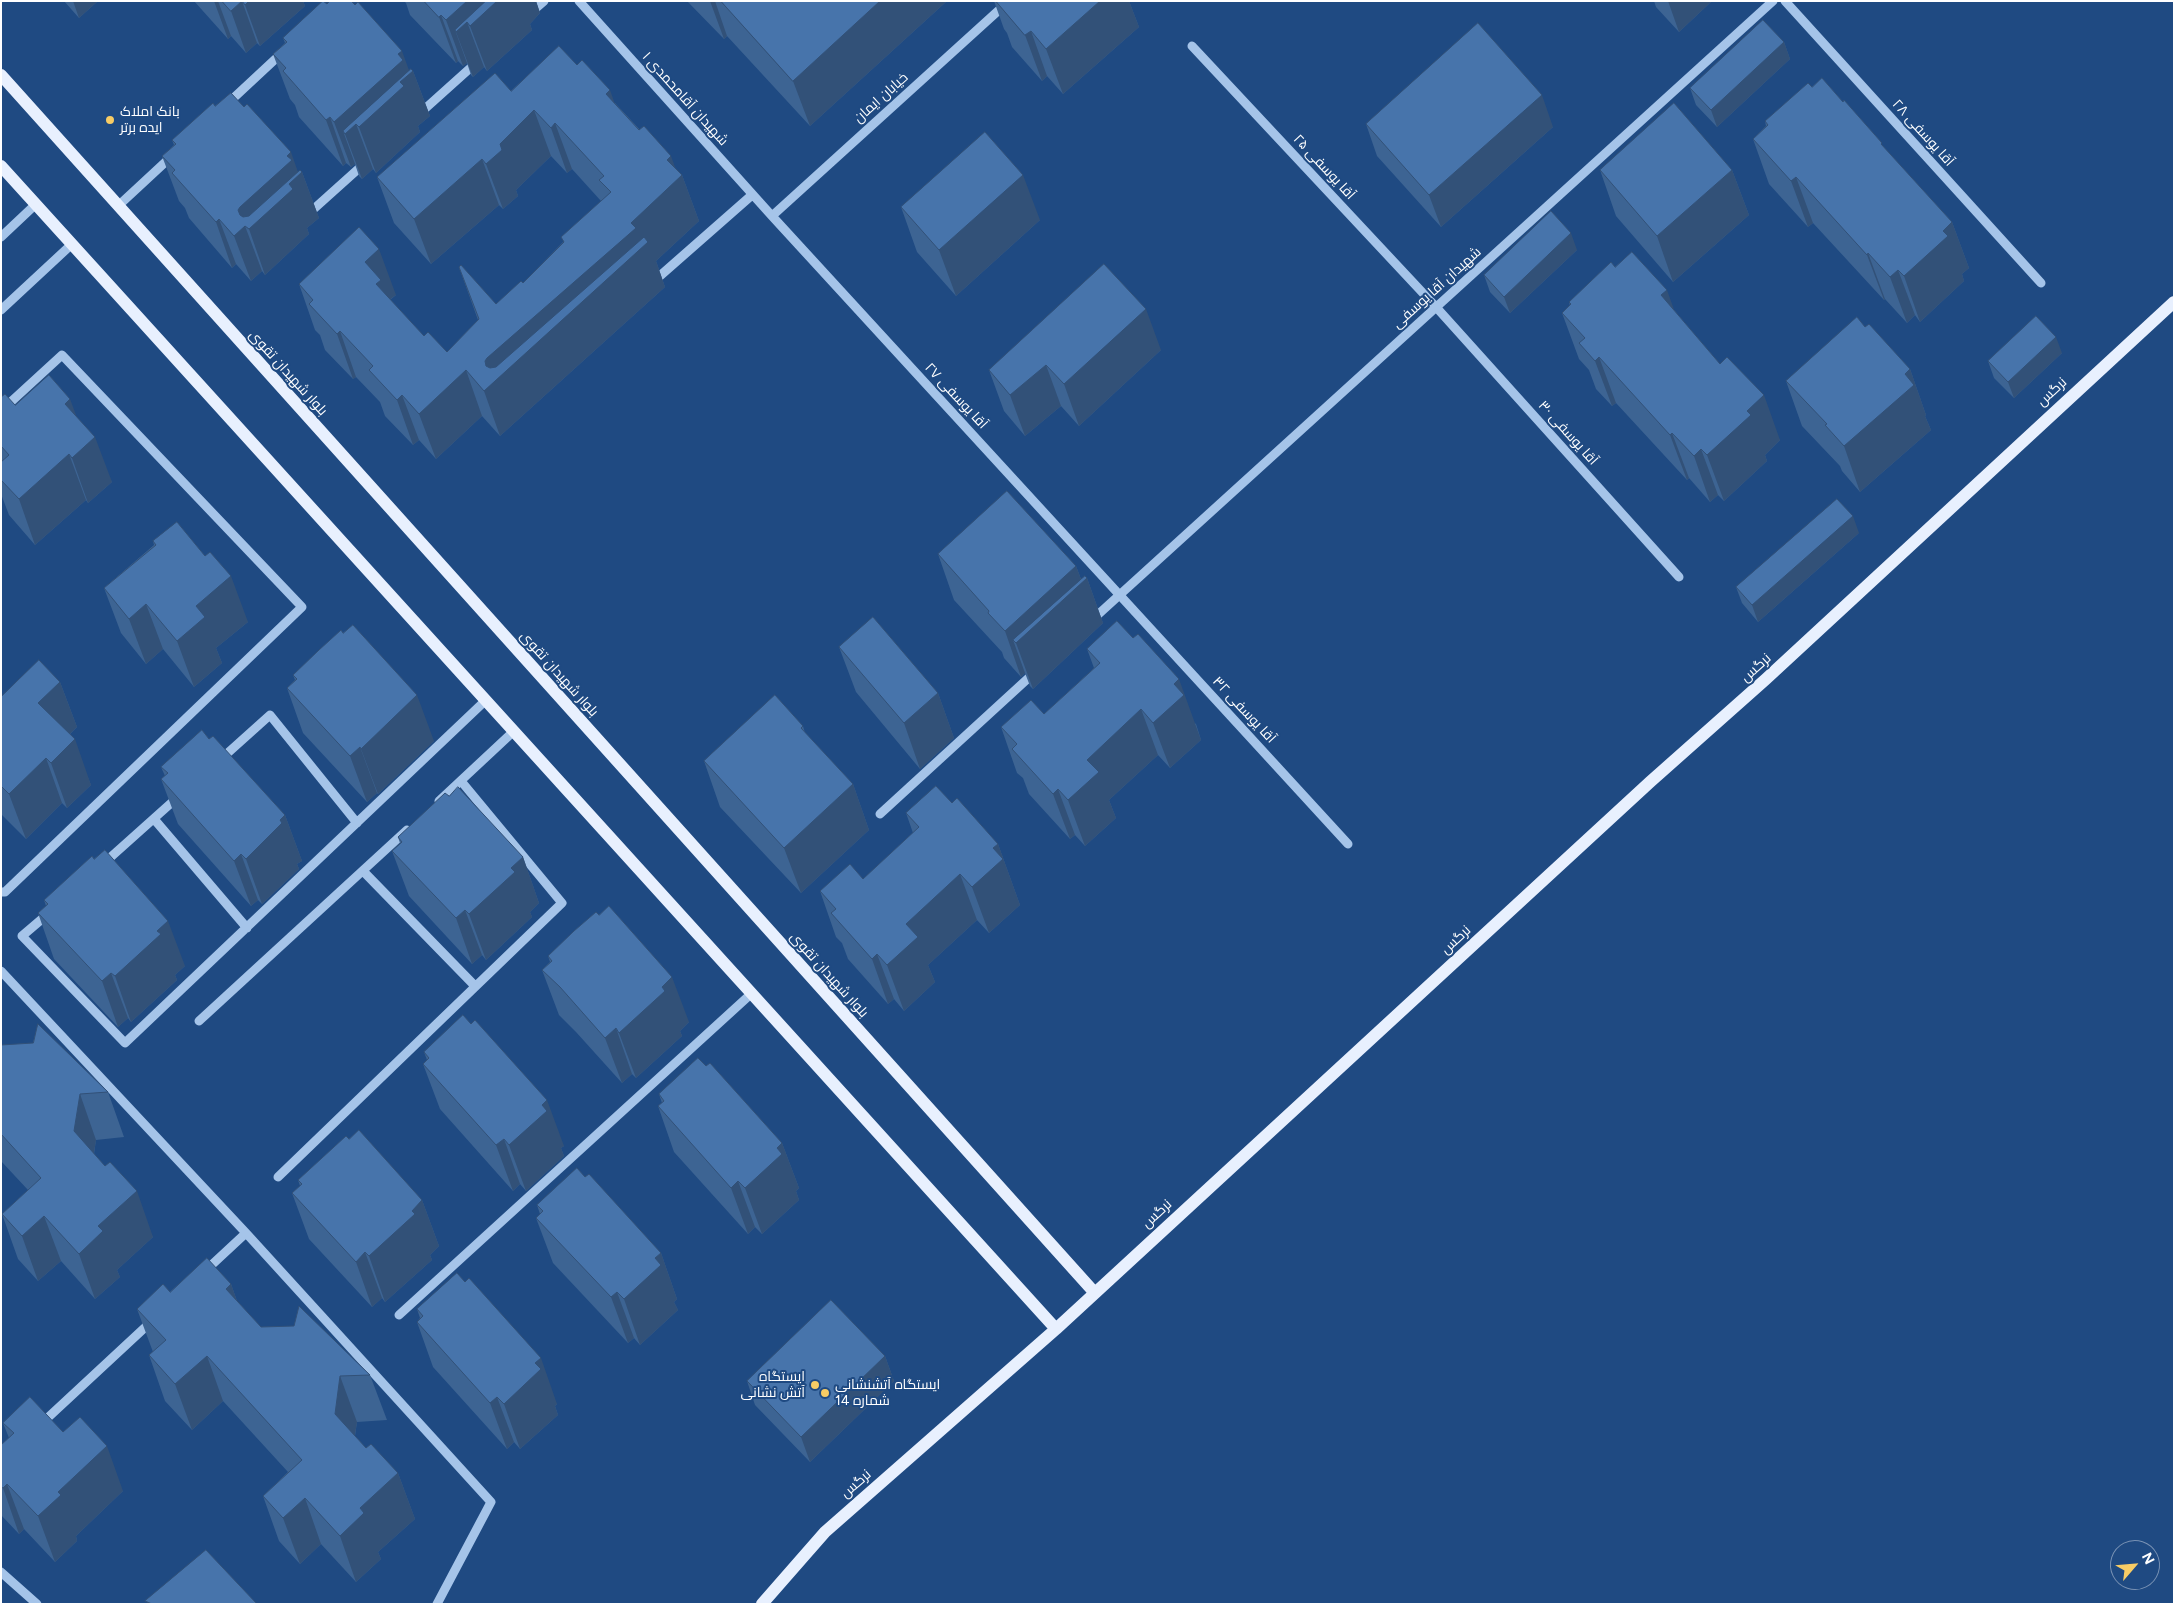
<!DOCTYPE html>
<meta charset="utf-8">
<style>
body{margin:0}
#map{position:relative;width:2175px;height:1605px;overflow:hidden;background:#1f4a82;font-family:Figtree,sans-serif}
canvas{display:block}
.frame{position:absolute;inset:0;border:2px solid #fff;pointer-events:none}
.north{position:absolute;left:2110px;top:1540px;width:50px;height:50px;box-sizing:border-box;background:#1f4a82;border:1px solid #7992b4;border-radius:50%;rotate:63deg;font-size:14px;font-weight:700;line-height:20px;text-align:center;color:#fff}
.north::after{content:'';display:block;margin:auto;width:18px;height:22px;background:#f7cc65;clip-path:polygon(50% 0,100% 100%,50% 72%,0 100%)}
</style>
<div id="map">
<canvas width="2175" height="1605"></canvas>
<div class="frame"></div>
<div class="north">N</div>
</div>
<script>
const ctx = document.querySelector('canvas').getContext('2d');
ctx.lineJoin = 'round';
function trace(path, color, width, dash) {
  ctx.strokeStyle = color;
  ctx.lineWidth = width;
  ctx.lineCap = dash ? 'butt' : 'round';
  ctx.setLineDash(dash || []);
  ctx.stroke(path);
}
function fillPath(path, color) {
  ctx.fillStyle = color;
  ctx.fill(path, 'evenodd');
}
function write(font, color, halo, rows, align = 'center') {
  ctx.font = font + ' Figtree,Cairo,sans-serif';
  ctx.lineWidth = 4;
  ctx.setLineDash([]);
  ctx.textBaseline = 'middle';
  ctx.strokeStyle = halo;
  ctx.fillStyle = color;
  for (const [text, x, y, turn = 0] of rows) {
    ctx.save();
    ctx.translate(x, y);
    ctx.rotate((+turn || 0) * Math.PI / 180);
    ctx.textAlign = isNaN(turn) ? turn : align;
    if (halo) ctx.strokeText(text, 0, 0);
    ctx.fillText(text, 0, 0);
    ctx.restore();
  }
}
const minor = new Path2D(`
 M579 1 772 216 1348 844
 M1785 1 2041 283
 M529 14 544 1
 M1192 46 1436 307 1679 577
 M226 105 284 51
 M418 115 477 62
 M118 206 173 155
 M307 215 366 162
 M772 216 1009 1
 M1 237 36 204
 M653 282 752 195
 M1 310 72 244
 M1 411 62 355 302 607 5 892H1
 M1092 620 1773 1
 M221 759 270 715 357 823
 M439 801 514 731
 M880 814 1035 672
 M154 819 247 928
 M103 864 179 796
 M363 871 475 986
 M49 913 22 936 125 1043 486 700
 M1 971 246 1233 491 1502 437 1604
 M199 1021 407 830
 M278 1177 562 903 461 781
 M204 1272 246 1233
 M399 1315 752 993
 M41 1424 153 1320
 M1 1572 37 1604`);
const major = new Path2D(`
 M1 75 1094 1292
 M1 166 1056 1329
 M762 1604 825 1532 1056 1329 1650 782 1766 679 2174 302`);
const wall = new Path2D(`
 M64 1H98L79 18Z
 M194 1H303L305 6 260 46 257 43 246 53 231 36 228 39Z
 M404 1H536L540 13 530 24 532 30 487 71 484 67 473 77 471 75 467 63 463 66 458 61 456 63 410 15 406 3Z
 M687 1H947L810 126 727 36 724 39Z
 M994 1H1129L1139 27 1063 94 1047 76 1042 81 1012 47 1007 33 1004 29Z
 M1654 1H1712L1679 32 1656 7Z
 M283 38 409 71H413L430 116 418 126 420 132 376 173 373 169 362 179 359 176 355 164 351 167 346 163 343 166 299 117 295 105 290 99 273 54 285 43Z
 M1784 42 1790 59 1717 127 1696 105 1690 88Z
 M1812 87 1884 148 1952 222 1969 268 1962 274 1964 281 1920 322 1915 315 1907 323 1885 299 1884 300 1813 223 1808 227 1769 184 1753 139 1766 126 1765 121Z
 M511 91 615 103 682 175 699 221 656 261 665 287 500 436 482 416 436 459 419 440 413 445 385 416 380 402 356 377 353 379 325 350 320 335 315 330 299 284 396 295 390 300 424 336 447 352 478 320 459 267 496 304 523 283 563 242 601 201 572 169 567 173 551 156 516 190 518 196 503 209 499 205 431 264 394 223 377 177Z
 M215 106 298 172H302L319 218 307 228 309 234 265 275 262 271 251 281 236 264 232 268 189 218 185 208 179 201 162 156 174 145 172 140Z
 M1366 124 1553 127 1441 227 1377 156Z
 M1600 170H1732L1749 215 1673 282 1616 216Z
 M901 207 1040 220 956 296 917 252Z
 M1577 250 1510 313 1490 292 1484 275Z
 M1615 267 1674 310 1780 440 1765 455 1767 461 1724 501 1718 495 1710 502 1689 478 1687 480 1616 403 1612 406 1596 389 1589 370 1579 359 1562 313 1570 306 1569 302Z
 M1865 327 1910 369 1926 415 1925 416 1931 430 1860 492 1842 471 1840 466 1802 426 1786 381Z
 M1161 350 1079 426 1061 406 1025 436 1004 411 989 370Z
 M2062 353 2014 398 1994 378 1988 361Z
 M1 397 15 405 77 417 112 482 88 503 86 500 35 545 9 515 1 494Z
 M1859 533 1758 622 1742 603 1736 587Z
 M153 541 248 622 216 648 222 663 194 687 163 649 146 664 121 633 104 588 154 545Z
 M938 554 1076 566 1081 579 1087 578 1103 623 1033 689 1030 686 1025 673 1021 677 1004 658 1002 652 954 600Z
 M839 647 938 693 954 738 920 769 856 692Z
 M1087 649 1196 724 1201 740 1170 768 1158 755 1109 800 1116 818 1085 846 1075 835 1070 839 1029 794 1023 778 1017 773 1001 727 1044 714 1094 668Z
 M293 675 434 741 378 794 377 793 367 802 303 733 287 688 295 680Z
 M60 682 77 727 70 734 91 785 67 808 62 803 26 839 1 814V697Z
 M803 726 805 733 853 784 869 830 801 893 720 807 704 761Z
 M161 767 285 815 302 861 297 864 299 869 262 904 258 900 251 906 178 824 161 779 165 776Z
 M952 803 998 844 1020 905 989 933 977 920 928 965 935 982 904 1011 894 999 888 1004 848 959 842 943 836 937 820 891 863 879 913 833 906 813Z
 M398 837 523 857 539 903 530 912 532 917 486 960 482 955 472 964 409 896 392 851 400 843Z
 M44 900 185 966 175 975 177 980 131 1022 128 1018 118 1027 54 959 38 913 46 906Z
 M548 956 689 1022 680 1031 682 1036 636 1078 632 1074 622 1083 576 1032 559 1015 542 970 550 962Z
 M1 1045 108 1092 124 1137 96 1140 94 1154 153 1237 117 1270 120 1277 95 1299 61 1261 38 1281 18 1259 2 1214 28 1190 1 1161Z
 M424 1052 564 1146 561 1148 564 1156 526 1191 520 1184 513 1191 440 1109 423 1064 427 1060Z
 M706 1066 782 1143 799 1188 796 1191 799 1200 762 1234 755 1227 748 1234 674 1152 658 1106 662 1103 659 1094Z
 M349 1139 422 1200 439 1246 430 1255 432 1260 385 1302 382 1298 372 1307 309 1239 292 1193 300 1186 298 1180Z
 M585 1177 661 1253 677 1299 674 1302 678 1310 640 1345 634 1338 628 1343 553 1263 536 1218 540 1214 537 1205Z
 M231 1284 237 1301 261 1327 370 1375 387 1420 357 1422 355 1436 366 1448 398 1473 415 1519 378 1552 381 1559 356 1582 321 1544 300 1564 279 1541 263 1496 288 1472 223 1401 192 1430 165 1401 149 1355 153 1352 137 1309Z
 M417 1309 557 1404 555 1406 558 1415 520 1449 514 1442 507 1449 433 1367 417 1322 420 1318Z
 M885 1356 894 1381 810 1462 755 1405 747 1381Z
 M3 1423 123 1491 76 1536 77 1541 55 1562 24 1529 19 1534 1 1515V1445L9 1438Z`);
const shadedWall = new Path2D(`
 M73 1H98L79 18Z
 M214 1H218L231 36 228 39Z
 M242 1 257 43 246 53 231 11Z
 M249 1H303L305 6 260 46 245 5Z
 M467 1H536L540 13 530 24 532 30 487 71 470 26 467 22 484 67 473 77 456 32 455 30 467 63 463 66 446 20Z
 M710 1H715L727 36 724 39Z
 M880 1H947L810 126 793 81Z
 M1100 1H1129L1139 27 1063 94 1046 49Z
 M1668 1H1712L1679 32Z
 M441 15 458 61 456 63 439 17Z
 M1031 31 1047 76 1042 81 1025 35Z
 M1784 42 1790 59 1717 127 1711 110Z
 M402 51 410 73 413 71 430 116 418 126 420 132 376 173 359 127 356 124 373 169 362 179 345 134 343 131 355 164 351 167 334 122Z
 M610 90 626 135 606 94Z
 M1542 95 1553 127 1441 227 1429 195Z
 M534 110 551 156 516 190 518 196 503 209 486 164 500 144Z
 M330 117 346 163 343 166 326 120Z
 M555 123 572 169 567 173 551 128Z
 M291 152 299 175 302 172 319 218 307 228 309 234 265 275 249 229 245 226 262 271 251 281 234 236 240 215 238 210 240 207Z
 M671 156 679 178 682 175 699 221 656 261 665 287 500 436 484 391 486 366 485 361 487 358 631 223 667 160Z
 M482 159 499 205 431 264 414 219Z
 M1732 170 1749 215 1673 282 1657 236Z
 M1023 175 1040 220 956 296 939 250Z
 M1796 177 1813 223 1808 227 1791 181Z
 M219 219 236 264 232 268 216 222Z
 M1952 222 1969 268 1962 274 1964 281 1920 322 1904 276 1943 231Z
 M1571 233 1577 250 1510 313 1504 297Z
 M379 249 396 295 388 301 397 325 365 262Z
 M1868 253 1885 299 1884 300 1867 255Z
 M1898 270 1915 315 1907 323 1890 277Z
 M1667 290 1683 335 1661 295Z
 M1146 309 1161 350 1079 426 1064 384Z
 M340 331 356 377 353 379 337 334Z
 M2056 337 2062 353 2014 398 2008 382Z
 M1599 357 1616 403 1612 406 1595 361Z
 M1046 365 1061 406 1025 436 1010 395Z
 M1910 369 1926 415 1925 416 1931 430 1860 492 1844 446Z
 M466 370 482 416 436 459 419 414Z
 M402 395 419 440 413 445 397 400Z
 M1764 395 1780 440 1765 455 1767 461 1724 501 1707 455 1747 411Z
 M70 399 87 444 95 437 112 482 88 503 72 458 65 404Z
 M1672 433 1689 478 1687 480 1670 435Z
 M1701 449 1718 495 1710 502 1694 456Z
 M69 454 86 500 35 545 19 499Z
 M1853 516 1859 533 1758 622 1752 605Z
 M1076 566 1082 582 1087 578 1103 623 1033 689 1016 643 1013 640 1025 673 1021 677 1005 631Z
 M231 576 248 622 216 648 222 663 194 687 177 641 196 606Z
 M146 604 163 649 146 664 129 619Z
 M1179 679 1201 740 1170 768 1153 723 1174 684Z
 M60 682 77 727 55 748 38 703Z
 M938 693 954 738 920 769 904 723Z
 M417 695 434 741 378 794 361 749Z
 M1141 709 1158 755 1109 800 1116 818 1085 846 1068 800 1087 760Z
 M75 739 91 785 67 808 51 763Z
 M360 747 377 793 367 802 350 756Z
 M46 758 62 803 26 839 9 794Z
 M853 784 869 830 801 893 784 848Z
 M1058 789 1075 835 1070 839 1053 794Z
 M285 815 302 861 297 864 299 869 262 904 246 859 280 820Z
 M998 844 1020 905 989 933 972 887 993 848Z
 M241 854 258 900 251 906 234 861Z
 M523 857 539 903 530 912 532 917 486 960 469 914 511 868Z
 M960 874 977 920 928 965 935 982 904 1011 887 965 906 924Z
 M465 910 482 955 472 964 456 918Z
 M168 921 185 966 175 975 177 980 131 1022 115 976 157 931Z
 M877 954 894 999 888 1004 872 959Z
 M111 973 128 1018 118 1027 102 981Z
 M672 977 689 1022 680 1031 682 1036 636 1078 619 1033 662 987Z
 M616 1028 632 1074 622 1083 605 1038Z
 M80 1094 96 1140 90 1177 74 1131Z
 M547 1100 564 1146 561 1148 564 1156 526 1191 509 1145 542 1105Z
 M504 1139 520 1184 513 1191 496 1145Z
 M782 1143 799 1188 796 1191 799 1200 762 1234 745 1188 777 1148Z
 M738 1181 755 1227 748 1234 731 1188Z
 M137 1191 153 1237 117 1270 120 1277 95 1299 79 1254 98 1226Z
 M422 1200 439 1246 430 1255 432 1260 385 1302 369 1256Z
 M44 1216 61 1261 38 1281 22 1236Z
 M365 1252 382 1298 372 1307 356 1262Z
 M661 1253 677 1299 674 1302 678 1310 640 1345 624 1299 655 1258Z
 M231 1284 247 1330 226 1289Z
 M617 1292 634 1338 628 1343 611 1297Z
 M207 1356 223 1401 192 1430 175 1384Z
 M885 1356 894 1381 810 1462 801 1437Z
 M541 1358 557 1404 555 1406 558 1415 520 1449 504 1404 535 1363Z
 M340 1376 357 1422 351 1459 335 1414Z
 M497 1397 514 1442 507 1449 490 1403Z
 M107 1446 123 1491 76 1536 77 1541 55 1562 38 1516 58 1492Z
 M398 1473 415 1519 378 1552 381 1559 356 1582 340 1536 360 1508Z
 M7 1484 24 1529 19 1534 3 1488Z
 M305 1498 321 1544 300 1564 283 1518Z`);
const building = new Path2D(`
 M222 1H249L245 5 242 1 231 11Z
 M323 1 327 4 330 1H351L355 5 358 2 402 51 398 54 403 60 334 122 330 117 326 120 283 71 286 68 273 54 287 42 283 38Z
 M424 1H467L446 20 441 15 439 17Z
 M486 1H497L470 26 467 22 456 32 455 30Z
 M721 1H880L793 81Z
 M996 1H1100L1046 49 1031 31 1025 35Z
 M1763 20 1784 42 1711 110 1690 88Z
 M1478 23 1542 95 1429 195 1366 124Z
 M559 46 577 65 582 60 610 90 606 94 639 130 644 126 671 156 667 160 682 175 631 223 636 228 487 358 485 361 486 366 490 368 496 367 644 237 648 242 484 391 466 370 419 414 402 395 397 400 369 370 373 366 340 331 337 334 309 304 313 300 299 284 359 227 379 249 365 262 381 280 376 284 424 336 428 332 447 352 479 319 459 267 461 265 496 304 521 281 523 283 564 242 561 237 611 192 599 180 604 176 555 123 551 128 534 110 500 144 502 150 486 164 482 159 414 219 377 177 495 73 511 91Z
 M411 69 413 71 400 82 404 86 359 127 356 124 345 134 343 131Z
 M1822 78 1843 102 1844 100 1882 143 1881 144 1952 222 1943 231 1948 236 1904 276 1898 270 1890 277 1868 253 1867 255 1796 177 1791 181 1753 139 1768 125 1765 121 1808 83 1812 87Z
 M231 93 244 107 247 104 291 152 287 156 292 160 240 207 238 210 240 215 243 217 249 216 300 170 302 172 289 184 293 189 249 229 245 226 234 236 219 219 216 222 172 173 175 170 162 156 176 144 172 140 213 103 215 106Z
 M1674 103 1732 170 1657 236 1600 170Z
 M985 132 1023 175 939 250 901 207Z
 M1551 211 1571 233 1504 297 1484 275Z
 M1632 252 1667 290 1661 295 1720 364 1727 357 1764 395 1747 411 1751 415 1707 455 1701 449 1694 456 1672 433 1670 435 1599 357 1595 361 1579 343 1585 338 1562 313 1571 304 1569 302 1611 262 1615 267Z
 M1104 264 1146 309 1064 384 1046 365 1010 395 989 370Z
 M2036 316 2056 337 2008 382 1988 361Z
 M1857 317 1865 327 1869 324 1910 369 1905 374 1914 385 1844 446 1825 425 1827 424 1786 381Z
 M49 375 70 399 65 404 95 437 72 458 69 454 19 499 1 480V462L9 455 1 446V397L5 394 15 405Z
 M1007 491 1076 566 1005 631 988 613 989 611 938 554Z
 M1837 499 1853 516 1752 605 1736 587Z
 M177 522 205 556 210 552 231 576 196 606 205 617 177 641 146 604 129 619 104 588 156 545 153 541Z
 M1085 576 1087 578 1016 643 1013 640Z
 M873 617 938 693 904 723 839 647Z
 M1117 621 1133 638 1138 634 1179 679 1174 684 1184 695 1153 723 1141 709 1087 760 1099 772 1068 800 1058 789 1053 794 1012 749 1017 744 1001 727 1031 700 1044 714 1100 663 1087 649Z
 M353 625 417 695 361 749 360 747 350 756 287 688 297 679 293 675 319 650 341 630 343 633Z
 M39 660 60 682 38 703 75 739 51 763 46 758 9 794 1 786V697Z
 M775 695 803 726 801 728 853 784 784 848 704 761Z
 M202 730 209 739 213 736 285 815 280 820 282 823 246 859 241 854 234 861 161 779 168 773 161 767Z
 M936 786 952 803 957 798 998 844 993 848 1003 859 972 887 960 874 906 924 918 937 887 965 877 954 872 959 831 913 836 909 820 891 850 864 863 879 919 827 906 813Z
 M458 787 523 857 511 868 515 872 469 914 465 910 456 918 392 851 402 842 398 837 445 793 449 796Z
 M105 850 168 921 157 931 161 934 115 976 111 973 102 981 38 913 48 904 44 900 92 856 94 859Z
 M609 906 672 977 662 987 665 991 619 1033 616 1028 605 1038 560 987 542 970 552 961 548 956 574 931 596 912 599 915Z
 M463 1015 471 1024 475 1020 547 1100 542 1105 547 1111 509 1145 504 1139 496 1145 423 1064 429 1058 424 1052Z
 M38 1024 108 1092 80 1094 74 1131 105 1166 110 1162 137 1191 98 1226 103 1231 79 1254 44 1216 22 1236 2 1214 41 1178 1 1134V1045L33 1043Z
 M698 1058 706 1066 710 1063 782 1143 777 1148 782 1154 745 1188 738 1181 731 1188 658 1106 664 1101 659 1094Z
 M359 1130 422 1200 412 1211 415 1214 369 1256 365 1252 356 1262 292 1193 302 1184 298 1180 346 1136 349 1139Z
 M577 1168 585 1177 589 1174 661 1253 655 1258 661 1265 624 1299 617 1292 611 1297 536 1218 543 1211 537 1205Z
 M207 1258 231 1284 226 1289 261 1327 294 1326 299 1306 370 1375 340 1376 335 1414 366 1448 371 1444 398 1473 360 1508 364 1513 340 1536 305 1498 283 1518 263 1496 302 1460 207 1356 175 1384 149 1355 166 1340 137 1309 163 1284 170 1292Z
 M457 1273 465 1282 469 1278 541 1358 535 1363 541 1369 504 1404 497 1397 490 1403 417 1322 423 1316 417 1309Z
 M831 1300 885 1356 801 1437 747 1381Z
 M30 1397 63 1432 80 1417 107 1446 58 1492 61 1495 38 1516 7 1484 3 1488 1 1487V1445L14 1433 3 1423Z
 M206 1550 257 1604H152L145 1601Z`);
const markers = [
 [110,120,5,"#f7cc65"],
 [815,1385,5,"#f7cc65"],
 [825,1393,5,"#f7cc65"]
];
const streetNames = [
 ["خیابان ایمان",881,98,-42],
 ["شهیدان آقامحمدی ۱",685,99,48],
 ["آقا یوسفی ۲۸",1923,133,48],
 ["آقا یوسفی ۲۵",1324,167,47],
 ["شهیدان آقا یوسفی",1437,288,-42],
 ["بلوار شهیدان تقوی",288,373,48],
 ["نرگس",2052,392,-43],
 ["آقا یوسفی ۲۷",956,396,47],
 ["آقا یوسفی ۳۰",1568,433,48],
 ["نرگس",1756,668,-42],
 ["بلوار شهیدان تقوی",559,674,48],
 ["آقا یوسفی ۳۲",1244,710,47],
 ["نرگس",1456,940,-43],
 ["بلوار شهیدان تقوی",829,975,48],
 ["نرگس",1157,1214,-43],
 ["نرگس",856,1484,-41]
];
const poiNames = [
 ["بانک املاک",120,112],
 ["ایده برتر",120,128],
 ["ایستگاه",805,1377,"right"],
 ["آتش نشانی",805,1393,"right"],
 ["ایستگاه آتشنشانی",835,1385],
 ["شماره 14",835,1401]
];
trace(minor, '#a5c4e9', 9);
trace(major, '#e8f0fe', 12);
fillPath(wall, '#3d6493');
fillPath(shadedWall, '#325178');
fillPath(building, '#4774ab');
trace(building, '#325178', 1);
for (const [x, y, r, color] of markers) {
  const dot = new Path2D();
  dot.arc(x, y, r, 0, 2 * Math.PI);
  ctx.fillStyle = color;
  ctx.fill(dot);
  trace(dot, '#1f4a82', 2);
}
write('14px', '#fff', '#1f4a82', streetNames);
write('14px', '#fff', '#1f4a82', poiNames, 'left');
</script>
